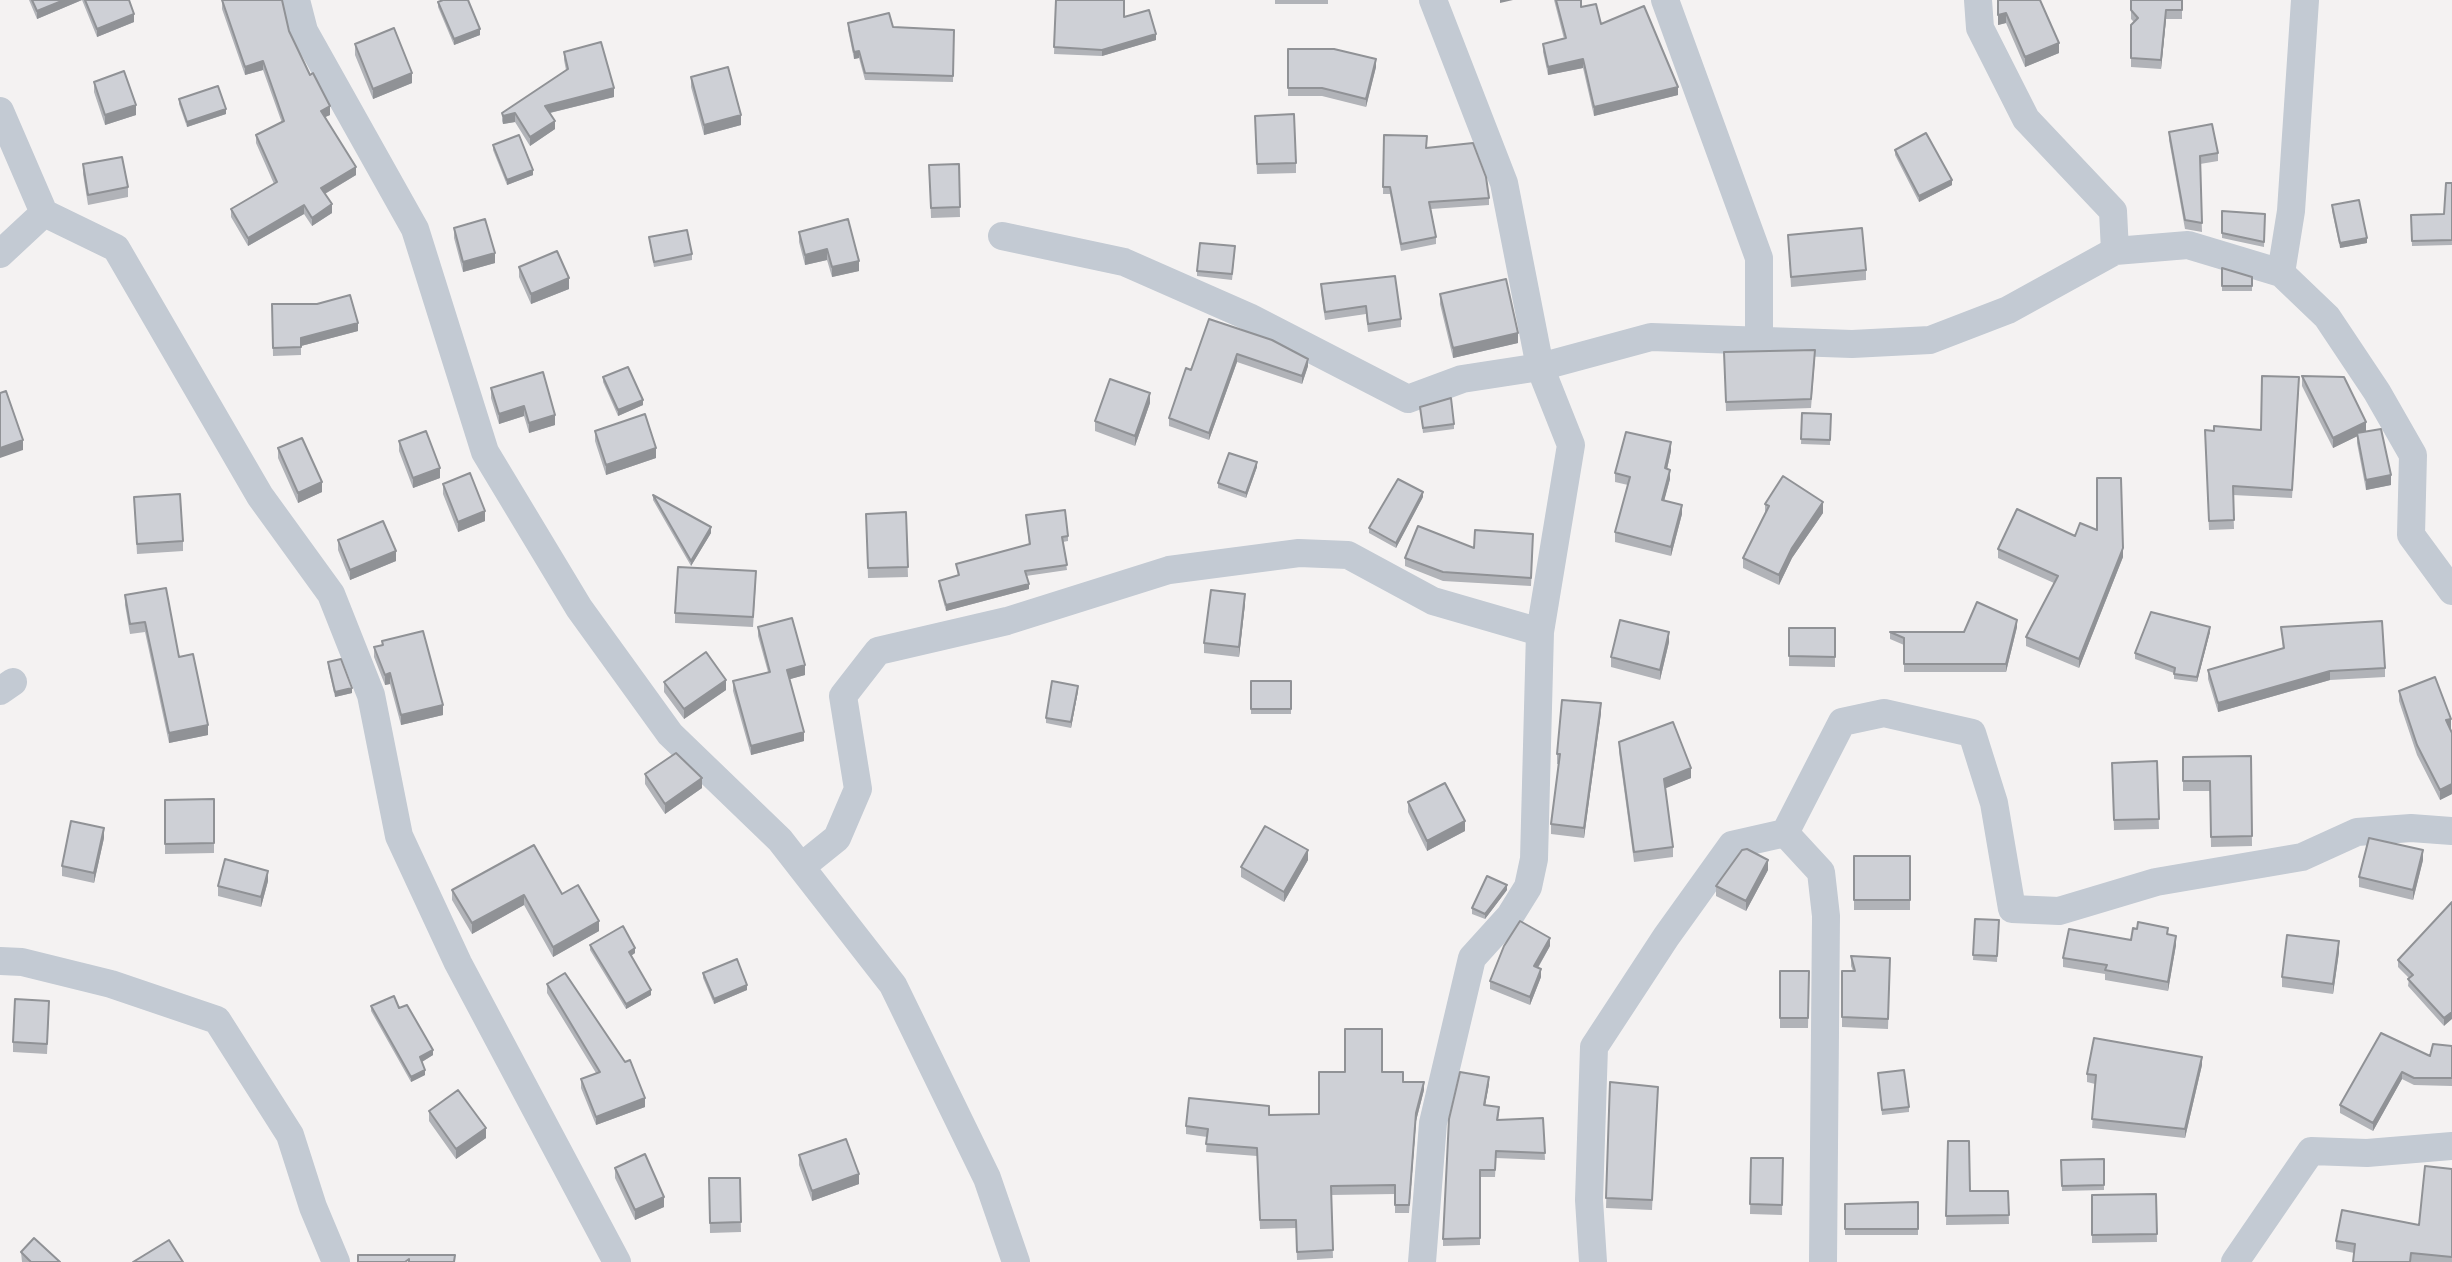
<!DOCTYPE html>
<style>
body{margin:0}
canvas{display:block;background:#f4f2f2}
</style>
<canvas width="2452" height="1262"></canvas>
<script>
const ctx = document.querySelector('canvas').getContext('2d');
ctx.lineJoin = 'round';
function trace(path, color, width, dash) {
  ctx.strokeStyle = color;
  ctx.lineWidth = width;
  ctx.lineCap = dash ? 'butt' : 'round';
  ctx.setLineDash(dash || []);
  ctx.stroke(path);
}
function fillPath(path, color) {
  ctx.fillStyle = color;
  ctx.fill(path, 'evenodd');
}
const street = new Path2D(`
 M296 0 304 31 415 229 485 452 579 608 670 734 780 840 893 985 987 1178 1016 1262
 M1665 0 1759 258V340
 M1978 0 1980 28 2026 119 2113 211 2115 251
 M2305 0 2291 211 2281 273 2327 317 2377 392 2413 455 2411 535 2452 591
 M0 111 44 213 116 248 260 496 331 594 371 695 399 836 458 963 617 1262
 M1002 236 1124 262 1249 317 1408 399 1462 379 1540 367 1651 337 1852 344 1930 340 2008 310 2115 251 2188 245 2281 273
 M0 254 44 213
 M0 691 13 682
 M1785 833 1842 722 1884 713 1972 733 1994 803 2012 909 2059 911 2156 882 2302 857 2357 832 2411 828 2452 831
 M801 867 837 838 858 789 843 696 878 651 1007 621 1169 570 1299 553 1348 555 1433 601 1540 632
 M0 961 22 962 111 984 217 1020 290 1135 313 1207 336 1262
 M1422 1262 1433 1123 1472 958 1510 916 1528 887 1534 859 1540 632 1571 445 1540 367 1504 183 1433 0
 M1593 1262 1589 1200 1594 1047 1666 937 1732 845 1785 833 1821 872 1826 916 1823 1262
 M2235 1262 2311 1151 2367 1153 2452 1146`);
const wall = new Path2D(`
 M29 0H129L134 22 97 37 82 0 37 19Z
 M222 0 289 31 330 115 325 117 356 175 325 194 332 213 312 226 304 214 248 246 231 217V209L274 184 256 143V135L282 123 263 70 245 75 222 9Z
 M1056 0 1124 17 1156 40 1102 56 1054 54Z
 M1275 0H1328V4H1275Z
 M1554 0H1581V7L1601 24 1678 95 1594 116 1583 68 1548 75 1543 52V44L1564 39Z
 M1998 0 2059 53 2025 67 2006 23 1998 25Z
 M2131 0H2182V19H2166L2161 69 2131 67V25L2134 22 2131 19Z
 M438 2 480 35 454 45 438 7Z
 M848 23 893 27 954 30 953 82 865 80 859 58 854 59 848 30Z
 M355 44 412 83 373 99 355 55Z
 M1288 49 1376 67 1366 107 1322 96H1288Z
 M564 52 614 97 550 113 555 129 530 146 515 122 503 124 502 121V113L566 70 564 60Z
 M691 77 741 125 704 135 691 87Z
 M94 82 136 115 105 125 94 92Z
 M179 99 226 114 187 127 179 104Z
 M1255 126 1296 163V173L1257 174Z
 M2169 132 2218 153V161L2200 164 2202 232 2185 229 2169 140Z
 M1384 135 1427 148 1489 198V205L1431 209 1436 237V244L1401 251 1390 194H1383Z
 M493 145 533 175 507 185 493 150Z
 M1895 150 1952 185 1919 202 1895 155Z
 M83 164 128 187V197L88 205 83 174Z
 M959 164 960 217 931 218 929 165Z
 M2452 183V245L2412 246 2411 215 2444 214Z
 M2332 205 2367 243 2340 248 2332 211Z
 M2222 211 2265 214 2264 247 2222 238Z
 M454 228 495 263 463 272 454 238Z
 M799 232 859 271 832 277 827 260 805 265 799 242Z
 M1788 235 1866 270V280L1791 287Z
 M649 237 692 254V260L654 267Z
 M1235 251 1232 280 1197 276V271Z
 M519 267 569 289 531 304 519 277Z
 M2222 268 2252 277V291H2222Z
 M1321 284 1401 319V327L1368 332 1366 314 1325 320 1321 292Z
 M1440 294 1518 343 1453 358 1440 304Z
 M272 304 358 331 301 346V355L273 356Z
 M1209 319 1308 366 1302 384 1237 362 1209 440 1169 426V418L1191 370Z
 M1724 352 1815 359 1811 408 1726 411Z
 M2302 376 2366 432 2391 485 2366 490 2357 443V436L2333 448 2302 386Z
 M603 377 643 405 618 416 603 382Z
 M2299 386 2292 498 2233 495 2234 529 2209 530 2205 430H2261Z
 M491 388 555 425 529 433 524 416 499 424 491 398Z
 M1150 403 1135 446 1095 431V421Z
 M1420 407 1454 424V429L1423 433Z
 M1802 413 1831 414 1830 445 1801 444Z
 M595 431 656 458 606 475 595 441Z
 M399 441 440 478 413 488 399 451Z
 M278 448 322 492 298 503 278 458Z
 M1671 451 1667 469 1670 479 1664 500 1682 514 1671 556 1615 542V532L1628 485 1615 482V473Z
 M1257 467 1246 498 1218 488V483Z
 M443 484 485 521 458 532 443 494Z
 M653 495 711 533 691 566 653 500Z
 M134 497 183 541V551L137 554Z
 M1423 497 1396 548 1369 533V528Z
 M1765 504 1823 513 1792 558 1779 585 1743 568V558L1765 513Z
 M906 512 908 577 868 578 866 514Z
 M1026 515 1068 536V541L1063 542 1067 570 1026 576 1029 589 946 611 939 586V581L958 576 956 564 1029 545Z
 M2097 530 2123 557 2079 668 2026 646V637L2054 583 1998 558V549L2075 536Z
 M338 540 396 561 350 580 338 550Z
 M1533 543 1531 586 1443 581 1405 566V558Z
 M756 581 753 627 675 623V613Z
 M125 595 179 657 208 735 169 743 145 632 130 634 125 605Z
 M1245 604 1239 657 1204 653V643Z
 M758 627 805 675 790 679 804 741 751 755 733 691V681L768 672 758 636Z
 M2017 627 2006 672H1904V645L1890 639V632H1964Z
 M2281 627 2385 668V677L2330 680 2218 712 2208 679V670L2283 649Z
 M1789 628H1835V667L1789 666Z
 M2210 632 2197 682 2174 679V673L2135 659V653Z
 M382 641 443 715 401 725 390 684 385 685 374 657V647L382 645Z
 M1669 642 1660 680 1611 667V657Z
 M328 662 352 693 335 697 328 667Z
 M1251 681H1291V714H1251Z
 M664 682 726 690 684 719 664 692Z
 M1078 691 1071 728 1046 723V718Z
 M2399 691 2451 729H2450L2452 733V794L2440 800 2417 755 2399 701Z
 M1601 713 1584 838 1551 834V824L1559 764H1557V754Z
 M1619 742 1691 778 1665 788 1673 847V857L1634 862 1619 752Z
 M2251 756 2252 846 2211 847 2210 791H2183V757Z
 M2157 761 2159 829 2114 830 2112 763Z
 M645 774 702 788 665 814 645 784Z
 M214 799V853L165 854V800Z
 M1408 802 1465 831 1427 851 1408 812Z
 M104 838 94 883 62 876V866Z
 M1854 856H1910V910H1854Z
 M1308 860 1284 902 1241 877V867Z
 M2423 860 2413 900 2359 887V877Z
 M1768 870 1746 911 1716 896V886Z
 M268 881 261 907 218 896V886Z
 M452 890 562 894 599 931 553 957 524 905 472 934 452 900Z
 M1507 890 1485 919 1472 914V908Z
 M2452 902 2444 1026 2408 986 2409 978 2398 967V960Z
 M1975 919 1999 920 1997 962 1973 960Z
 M2168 934 2176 945 2168 991 2105 980V974L2063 967V958L2131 940Z
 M590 945 635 953 631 956 651 995 626 1009 590 950Z
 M1550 946 1538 968 1541 977 1530 1005 1490 989V981Z
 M2339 952 2333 994 2282 987V977Z
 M1851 956 1890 958 1888 1029 1842 1027V971H1853L1851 966Z
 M1780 971H1809L1808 1028H1780Z
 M703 973 747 990 714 1004 703 978Z
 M547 984 645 1107 596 1125 581 1088V1079L596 1073 547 993Z
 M371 1006 399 1008 433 1055 422 1062 425 1075 411 1082 371 1011Z
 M49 1011 47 1054 13 1052V1042Z
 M2452 1046V1086L2414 1085 2402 1079 2373 1131 2340 1113V1105L2430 1056Z
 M2202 1065 2185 1138 2092 1128 2095 1084 2087 1082V1074Z
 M1382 1072 1424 1090 1416 1121 1409 1213H1395V1194L1331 1195 1333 1258 1297 1260 1296 1228 1260 1229 1257 1156 1206 1152 1207 1137 1186 1134V1126L1269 1115 1319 1114Z
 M1878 1073 1909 1107V1112L1882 1115Z
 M1610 1082 1658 1087 1652 1210 1606 1208Z
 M1489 1084 1485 1105 1499 1114 1498 1120 1543 1118 1545 1160 1496 1158 1495 1177H1480V1245L1443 1246V1239Z
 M429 1111 486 1138 456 1159 429 1121Z
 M1948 1141 1970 1191H2008L2009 1224 1946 1225Z
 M799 1155 859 1184 812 1201 799 1165Z
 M1751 1158H1783L1782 1215 1750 1214Z
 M2104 1159V1190L2062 1191 2061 1160Z
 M615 1168 664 1207 635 1220 615 1178Z
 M2452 1169V1262H2353L2354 1253 2336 1249V1241L2419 1225Z
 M709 1178H740L741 1232 710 1233Z
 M2156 1194 2157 1242 2092 1243V1195Z
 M1918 1202V1235H1845V1204Z
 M21 1252 60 1262H22Z`);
const shadedWall = new Path2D(`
 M64 0H82L37 19V11Z
 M1500 0H1513L1500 3Z
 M2166 10V19L2161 69V60Z
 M2006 13V23L1998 25V15Z
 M134 14V22L97 37V29Z
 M480 29V35L454 45V39Z
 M1156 34V40L1102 56V50Z
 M2059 43V53L2025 67V57Z
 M859 51V58L854 59V52Z
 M1376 59V67L1366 107V99Z
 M1583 59V68L1548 75V67Z
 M263 61V70L245 75V67Z
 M412 73V83L373 99V89Z
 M1678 87V95L1594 116V107Z
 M614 88V97L545 114V106Z
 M136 105V115L105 125V115Z
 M330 106V115L321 119V111Z
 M226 109V114L187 127V122Z
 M515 113V122L503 124V116Z
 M741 115V125L704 135V125Z
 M555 121V129L530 146V137Z
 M356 167V175L321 196V188Z
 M533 170V175L507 185V180Z
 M1952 180V185L1919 202V196Z
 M332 204V213L312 226V218Z
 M304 205V214L248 246V238Z
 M2367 238V243L2340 248V243Z
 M827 249V260L805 265V255Z
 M495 253V263L463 272V262Z
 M859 261V271L832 277V267Z
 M569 278V289L531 304V294Z
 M358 323V331L301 346V338Z
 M1518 333V343L1453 358V348Z
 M1237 354V362L1209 440V433Z
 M1308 359V366L1302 384V376Z
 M1150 393V403L1135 446V436Z
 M643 400V405L618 416V410Z
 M524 406V416L499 424V414Z
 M555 415V425L529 433V423Z
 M2366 422V432L2333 448V438Z
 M23 440V450L0 458V448Z
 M1671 442V451L1665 478V468Z
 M656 448V458L606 475V465Z
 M1257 462V467L1246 498V493Z
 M440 468V478L413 488V478Z
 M1670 470V479L1662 509V500Z
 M2391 475V485L2366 490V480Z
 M322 482V492L298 503V493Z
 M1423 492V497L1396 548V543Z
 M1823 502V513L1792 558 1779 585V575L1792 548Z
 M1682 505V514L1671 556V547Z
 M485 511V521L458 532V522Z
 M711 527V533L691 566V561Z
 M2123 548V557L2079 668V659Z
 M396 551V561L350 580V570Z
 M1029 584V589L946 611V605Z
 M1245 594V604L1239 657V647Z
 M2017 620V627L2006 672V664Z
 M2210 627V632L2197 682V677Z
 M1669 632V642L1660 680V670Z
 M805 665V675L787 680V670Z
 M2330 671V680L2218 712V703Z
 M390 673V684L385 685V675Z
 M726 680V690L684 719V709Z
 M1078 686V691L1071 728V722Z
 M352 688V693L335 697V692Z
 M1601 703V713L1584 838V828Z
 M443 705V715L401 725V715Z
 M2451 719V729L2446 731V720Z
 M208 725V735L169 743V733Z
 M804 732V741L751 755V746Z
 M1691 768V778L1664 789V779Z
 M702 778V788L665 814V804Z
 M2452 784V794L2440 800V790Z
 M1465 821V831L1427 851V841Z
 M104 828V838L94 883V873Z
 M1308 850V860L1284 902V892Z
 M2423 850V860L2413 900V890Z
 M1768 860V870L1746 911V901Z
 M268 871V881L261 907V897Z
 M1507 885V890L1485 919V914Z
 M524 895V905L472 934V923Z
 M599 921V931L553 957V947Z
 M2176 936V945L2168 991V982Z
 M1550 938V946L1534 974V966Z
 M2339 941V952L2333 994V984Z
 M635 948V953L629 957V952Z
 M1541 969V977L1530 1005V997Z
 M747 985V990L714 1004V999Z
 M651 990V995L626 1009V1004Z
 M2452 1012V1019L2444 1026V1018Z
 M433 1050V1055L420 1063V1057Z
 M2202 1057V1065L2185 1138V1129Z
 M425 1070V1075L411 1082V1077Z
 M2402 1072V1079L2373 1131V1123Z
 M1489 1077V1084L1484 1112V1105Z
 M1424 1082V1090L1416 1121 1409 1213 1416 1113Z
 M645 1098V1107L596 1125V1117Z
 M486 1128V1138L456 1159V1149Z
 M859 1174V1184L812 1201V1191Z
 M664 1197V1207L635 1220V1210Z`);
const building = new Path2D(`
 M32 0H64L37 11Z
 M85 0H129L134 14 97 29Z
 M222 0H282L289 31 310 75 313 73 330 106 321 111 356 167 321 188 332 204 312 218 304 205 248 238 231 209 277 182 256 135 284 121 263 61 245 67Z
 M443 0H468L480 29 454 39 438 2Z
 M1056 0H1124V17L1149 10 1156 34 1102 50 1054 47Z
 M1556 0H1581V7L1596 4 1601 24 1644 6 1678 87 1594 107 1583 59 1548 67 1543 44 1566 38Z
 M1998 0H2040L2059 43 2025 57 2006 13 1998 15Z
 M2131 0H2182V10H2166L2161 60 2131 58V25L2138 18 2131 10Z
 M889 13 893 27 954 30 953 76 865 73 859 51 854 52 848 23Z
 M394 28 412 73 373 89 355 44Z
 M601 42 614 88 545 106 555 121 530 137 515 113 503 116 502 113 568 69 564 52Z
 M1288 49H1334L1376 59 1366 99 1322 88H1288Z
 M728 67 741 115 704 125 691 77Z
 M124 71 136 105 105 115 94 82Z
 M218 86 226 109 187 122 179 99Z
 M1294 114 1296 163 1257 164 1255 116Z
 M2212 124 2218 153 2200 156 2202 223 2185 220 2169 132Z
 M1926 133 1952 180 1919 196 1895 150Z
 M519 135 533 170 507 180 493 145Z
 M1384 135 1427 136 1426 148 1473 143 1486 177 1489 198 1429 202 1436 237 1401 244 1390 187H1383Z
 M122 157 128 187 88 195 83 164Z
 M959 164 960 207 931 208 929 165Z
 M2446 183H2452V240L2412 241 2411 215 2444 214Z
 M2359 200 2367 238 2340 243 2332 205Z
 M2222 211 2265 214 2264 242 2222 233Z
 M485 219 495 253 463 262 454 228Z
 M848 219 859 261 832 267 827 249 805 255 799 232Z
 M1862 228 1866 270 1791 277 1788 235Z
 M687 230 692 254 654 262 649 237Z
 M1200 243 1235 246 1232 274 1197 271Z
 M557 251 569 278 531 294 519 267Z
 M2222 268 2252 277V286H2222Z
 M1395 276 1401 319 1368 324 1366 306 1325 312 1321 284Z
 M1506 279 1518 333 1453 348 1440 294Z
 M350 295 358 323 301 338V347L273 348 272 304H317Z
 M1209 319 1272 340 1308 359 1302 376 1237 354 1209 433 1169 418 1186 368 1191 370Z
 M1815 350 1811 399 1726 402 1724 352Z
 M628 367 643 400 618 410 603 377Z
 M543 372 555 415 529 423 524 406 499 414 491 388Z
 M2262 376 2299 377 2292 490 2233 486 2234 520 2209 521 2205 430 2214 431V426L2261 430Z
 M2302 376 2344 377 2366 422 2333 438Z
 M1110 379 1150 393 1135 436 1095 421Z
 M6 391 23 440 0 448V393Z
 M1451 398 1454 424 1423 428 1420 407Z
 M1802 413 1831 414 1830 440 1801 439Z
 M645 414 656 448 606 465 595 431Z
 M2381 429 2391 475 2366 480 2357 433Z
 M426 431 440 468 413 478 399 441Z
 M1626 432 1671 442 1665 468 1670 470 1662 500 1682 505 1671 547 1615 532 1630 477 1615 473Z
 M302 438 322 482 298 493 278 448Z
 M1229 453 1257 462 1246 493 1218 483Z
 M470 473 485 511 458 522 443 484Z
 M1783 476 1823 502 1792 548 1779 575 1743 558 1769 506 1765 504Z
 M2097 478H2121L2123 548 2079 659 2026 637 2058 576 1998 549 2017 509 2075 536 2080 523 2097 530Z
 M1398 479 1423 492 1396 543 1369 528Z
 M180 494 183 541 137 544 134 497Z
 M653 495 711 527 691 561Z
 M1065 510 1068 536 1062 537 1067 565 1025 571 1029 584 946 605 939 581 959 575 956 564 1030 544 1026 515Z
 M906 512 908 567 868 568 866 514Z
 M383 521 396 551 350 570 338 540Z
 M1418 526 1474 548 1475 530 1533 534 1531 578 1443 572 1405 558Z
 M678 567 756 571 753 617 675 613Z
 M166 588 179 657 193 654 208 725 169 733 145 622 130 624 125 595Z
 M1211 590 1245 594 1239 647 1204 643Z
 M1977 602 2017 620 2006 664H1904V638L1890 632H1964Z
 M2151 612 2210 627 2197 677 2174 674 2175 668 2135 653Z
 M792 618 805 665 787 670 804 732 751 746 733 681 770 672 758 627Z
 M1620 620 1669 632 1660 670 1611 657Z
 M2382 621 2385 668 2330 671 2218 703 2208 670 2284 648 2281 627Z
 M1789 628H1835V657L1789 656Z
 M423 631 443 705 401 715 390 673 385 675 374 647 383 645 382 641Z
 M706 652 726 680 684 709 664 682Z
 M341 659 352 688 335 692 328 662Z
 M2435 677 2451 719 2446 720 2452 733V784L2440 790 2417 745 2399 691Z
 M1052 681 1078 686 1071 722 1046 718Z
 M1251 681H1291V709H1251Z
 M1562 700 1601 703 1584 828 1551 824 1560 754H1557Z
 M1673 722 1691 768 1664 779 1673 847 1634 852 1619 742Z
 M676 753 702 778 665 804 645 774Z
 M2251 756 2252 836 2211 837 2210 781H2183V757Z
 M2157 761 2159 819 2114 820 2112 763Z
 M1445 783 1465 821 1427 841 1408 802Z
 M214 799V843L165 844V800Z
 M71 821 104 828 94 873 62 866Z
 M1265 826 1308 850 1284 892 1241 867Z
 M2369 838 2423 850 2413 890 2359 877Z
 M534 845 562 894 578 885 599 921 553 947 524 895 472 923 452 890Z
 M1747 849 1768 860 1746 901 1716 886 1742 850Z
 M1854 856H1910V900H1854Z
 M225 859 268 871 261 897 218 886Z
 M1487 876 1507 885 1485 914 1472 908Z
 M2452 902V1012L2444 1018 2408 979 2413 975 2398 960Z
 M1975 919 1999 920 1997 956 1973 955Z
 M1520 921 1550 938 1534 966 1541 969 1530 997 1490 981 1504 946Z
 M2138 922 2168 928 2167 934 2176 936 2168 982 2105 970 2107 965 2063 958 2069 929 2131 940 2133 928 2137 929Z
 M623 926 635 948 629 952 651 990 626 1004 590 945Z
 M2287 935 2339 941 2333 984 2282 977Z
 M1851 956 1890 958 1888 1019 1842 1017V971H1855Z
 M737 959 747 985 714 999 703 973Z
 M1780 971H1809L1808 1018H1780Z
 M565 973 625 1062 630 1060 645 1098 596 1117 581 1079 600 1072 547 984Z
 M394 996 399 1008 407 1005 433 1050 420 1057 425 1070 411 1077 371 1006Z
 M15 999 49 1001 47 1044 13 1042Z
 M1345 1029H1382V1072H1403V1082H1424L1416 1113 1409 1205H1395V1185L1331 1186 1333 1250 1297 1252 1296 1220H1260L1257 1148 1206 1144 1208 1129 1186 1126 1189 1098 1269 1106V1115L1319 1114V1072H1345Z
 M2381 1033 2430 1056 2433 1044 2452 1046V1078H2414L2402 1072 2373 1123 2340 1105Z
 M2094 1038 2202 1057 2185 1129 2092 1119 2096 1075 2087 1074Z
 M1904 1070 1909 1107 1882 1110 1878 1073Z
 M1460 1072 1489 1077 1484 1105 1499 1107 1497 1120 1543 1118 1545 1153 1496 1151 1495 1170H1480V1238L1443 1239 1449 1119Z
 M1610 1082 1658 1087 1652 1200 1606 1198Z
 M458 1090 486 1128 456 1149 429 1111Z
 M846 1139 859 1174 812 1191 799 1155Z
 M1948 1141H1969L1970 1191H2008L2009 1215 1946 1216Z
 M645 1154 664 1197 635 1210 615 1168Z
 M1751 1158H1783L1782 1205 1750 1204Z
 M2104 1159V1185L2062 1186 2061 1160Z
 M2425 1166 2452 1169V1257L2411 1253 2410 1262H2353L2355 1244 2336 1241 2342 1210 2419 1225Z
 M709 1178H740L741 1222 710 1223Z
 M2156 1194 2157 1234 2092 1235V1195Z
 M1918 1202V1229H1845V1204Z
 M34 1238 60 1262H31L21 1252Z
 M169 1240 183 1262H133Z
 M358 1255H455L454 1262H409V1259L405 1262H358Z`);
trace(street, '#c3cad3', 28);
fillPath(wall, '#b1b3b8');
fillPath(shadedWall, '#909296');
fillPath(building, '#ced0d6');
trace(building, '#909296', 2);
</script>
